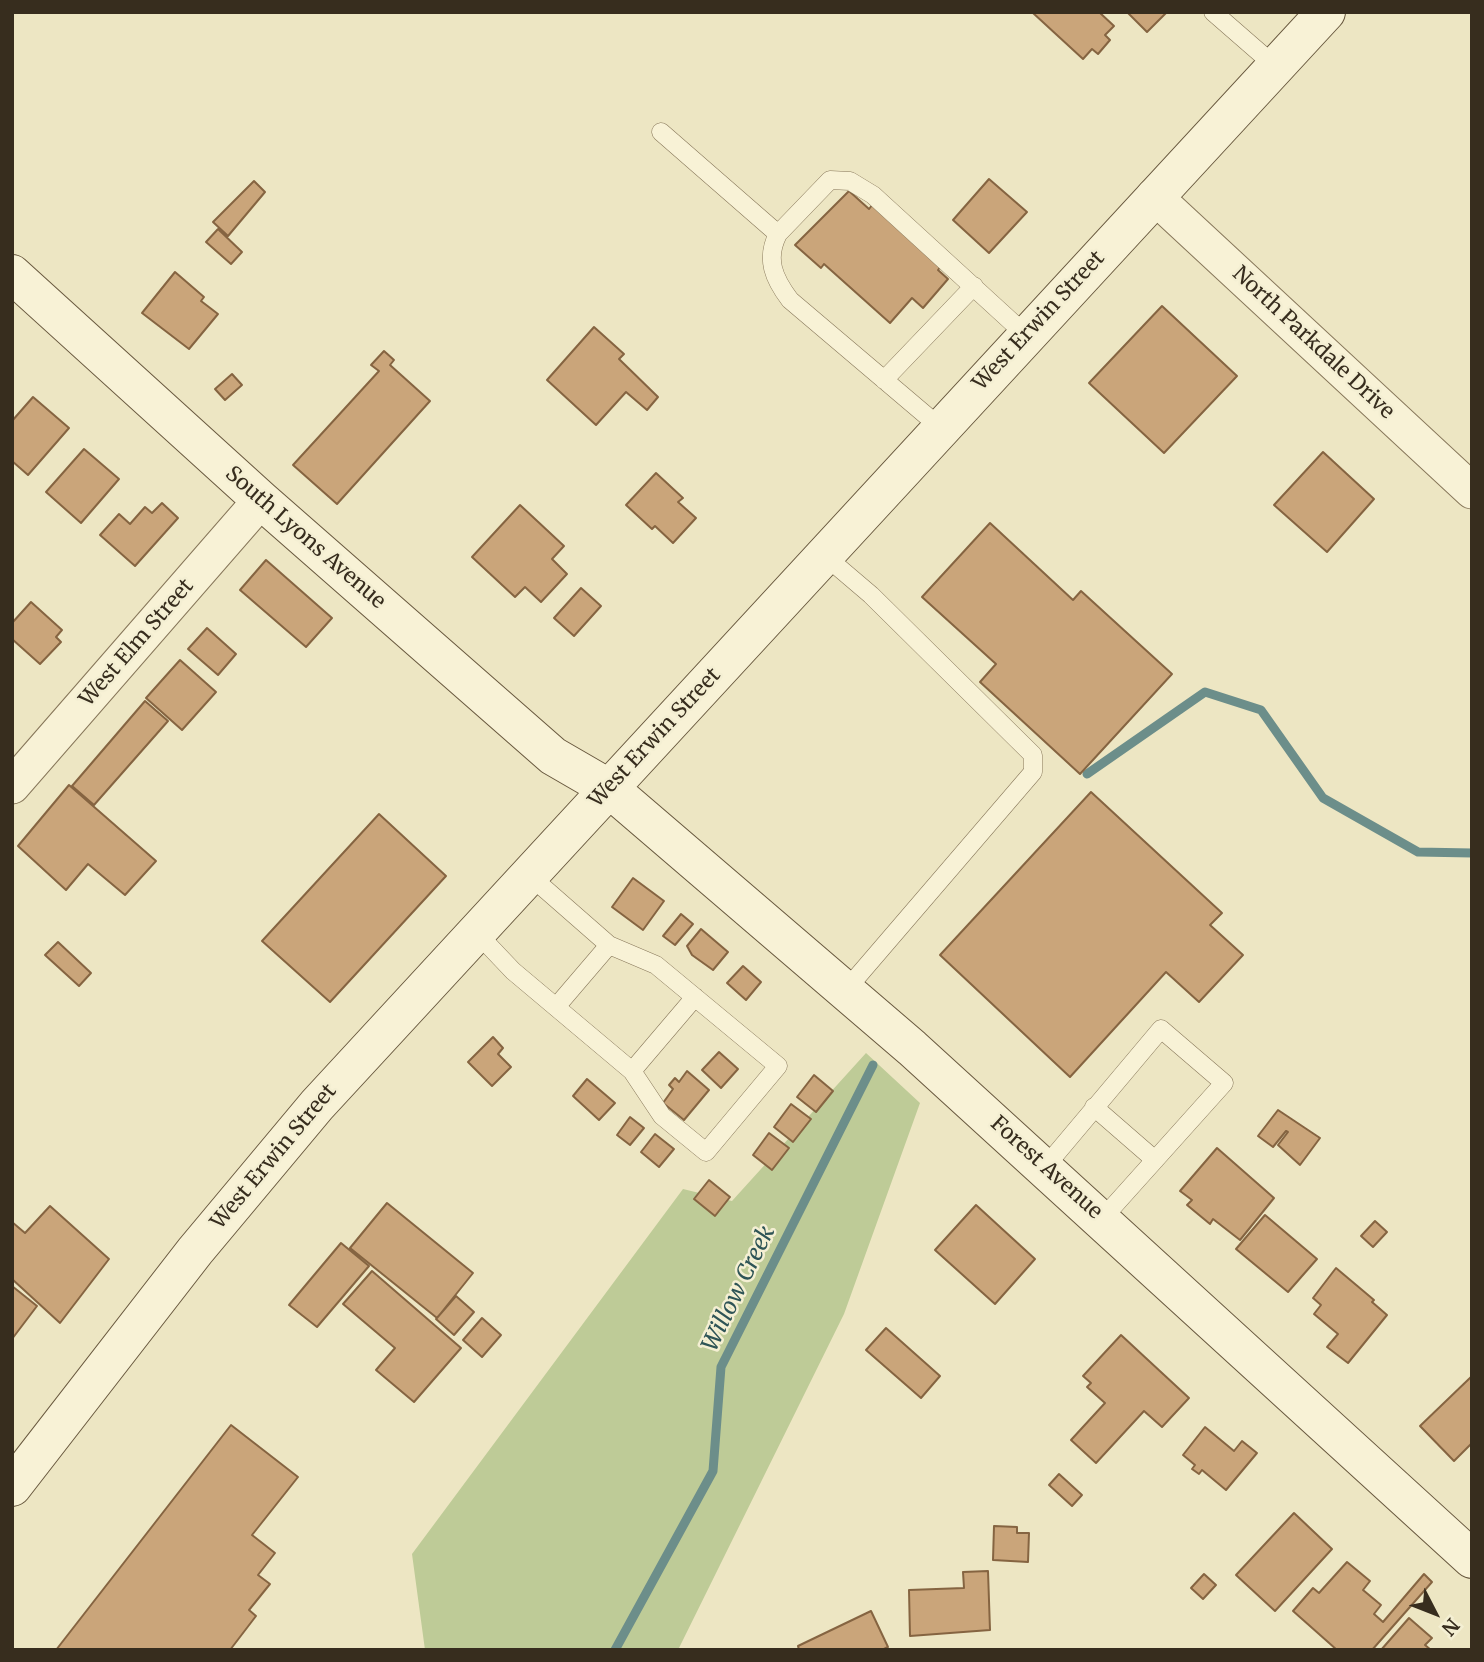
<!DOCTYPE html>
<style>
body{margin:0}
#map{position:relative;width:1484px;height:1662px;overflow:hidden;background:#ede6c3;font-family:Merriweather,serif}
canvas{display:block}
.frame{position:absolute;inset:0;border:14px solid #372d1e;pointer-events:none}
.north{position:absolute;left:1400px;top:1578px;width:70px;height:70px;-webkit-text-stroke:5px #f4efd3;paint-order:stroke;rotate:132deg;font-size:19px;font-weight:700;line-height:28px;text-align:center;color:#372d1e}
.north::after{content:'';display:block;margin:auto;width:24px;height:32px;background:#372d1e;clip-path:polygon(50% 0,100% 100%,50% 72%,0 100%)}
</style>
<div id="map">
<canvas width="1484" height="1662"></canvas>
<div class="frame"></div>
<div class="north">N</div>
</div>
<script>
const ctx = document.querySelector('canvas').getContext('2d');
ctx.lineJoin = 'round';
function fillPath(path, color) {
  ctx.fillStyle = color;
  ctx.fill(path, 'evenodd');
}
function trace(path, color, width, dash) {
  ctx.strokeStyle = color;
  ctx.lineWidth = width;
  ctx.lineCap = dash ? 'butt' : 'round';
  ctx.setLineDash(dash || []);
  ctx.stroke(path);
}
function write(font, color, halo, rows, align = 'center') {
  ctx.font = font + ' Merriweather,serif';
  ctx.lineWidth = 5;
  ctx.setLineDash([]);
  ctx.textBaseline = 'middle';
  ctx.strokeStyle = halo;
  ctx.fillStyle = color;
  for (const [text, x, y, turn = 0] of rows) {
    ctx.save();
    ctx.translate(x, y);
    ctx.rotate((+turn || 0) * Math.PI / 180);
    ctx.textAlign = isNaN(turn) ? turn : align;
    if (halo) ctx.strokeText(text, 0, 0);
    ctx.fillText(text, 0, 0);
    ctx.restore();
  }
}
const green = new Path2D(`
 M866 1053 920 1103 844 1314 678 1650H425L412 1554 683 1189 732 1201Z`);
const stream = new Path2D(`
 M1087 774 1205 692 1261 710 1323 798 1418 852 1472 853
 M615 1650 713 1471 721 1367 873 1065`);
const building = new Path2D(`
 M1099 12 1114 26 1105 35 1110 40 1098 54 1092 49 1083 59 1033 13Z
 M1127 12H1167L1147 32Z
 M989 179 1027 212 989 253 953 220Z
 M254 181 265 192 228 236 213 222Z
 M849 191 869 209 873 204 942 265 938 270 948 279 923 308 912 298 890 323 824 264 821 268 795 245Z
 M218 229 242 252 231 264 206 242Z
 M175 272 204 297 201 301 218 314 189 349 142 313Z
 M1162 306 1237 376 1164 453 1089 383Z
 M594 327 624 354 619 359 658 397 647 410 626 392 596 425 547 380Z
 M384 351 394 360 390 365 430 401 337 504 293 465 379 371 371 365Z
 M232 374 242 385 225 400 215 389Z
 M33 397 69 428 28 475 12 461V421Z
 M84 449 119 479 81 523 46 492Z
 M1323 452 1374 499 1327 552 1274 505Z
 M656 473 683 498 678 502 696 518 673 543 655 526 652 529 626 505Z
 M162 503 178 518 135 566 100 535 119 514 130 524 145 507 152 513Z
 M520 505 564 546 552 559 567 574 541 602 525 587 515 597 472 557Z
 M990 523 1073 600 1081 591 1172 674 1080 774 980 682 996 664 922 597Z
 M266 560 332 618 306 647 240 590Z
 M581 588 601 606 574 636 554 618Z
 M31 602 62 630 56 637 61 642 40 664 12 639V623Z
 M207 628 236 654 218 675 188 649Z
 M180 660 216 692 182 730 146 698Z
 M145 701 168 721 94 805 72 786Z
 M69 785 156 861 125 895 88 864 66 890 18 846Z
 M1091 792 1222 913 1210 925 1243 955 1199 1002 1166 972 1070 1077 940 955Z
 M379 814 446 876 330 1002 262 941Z
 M633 878 664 901 643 930 612 907Z
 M681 914 693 924 675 945 663 936Z
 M701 929 728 952 713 970 692 955 687 946Z
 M58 942 91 973 79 986 45 955Z
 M743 966 761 982 746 1000 727 983Z
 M493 1037 503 1048 498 1054 511 1067 492 1086 468 1062Z
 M719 1052 738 1069 721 1088 702 1070Z
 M687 1071 709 1090 684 1120 663 1103 673 1089 669 1085 675 1078 679 1082Z
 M814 1075 833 1091 816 1112 797 1097Z
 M587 1079 615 1103 599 1120 573 1096Z
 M791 1104 811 1119 793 1142 774 1127Z
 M1278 1110 1320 1138 1300 1165 1278 1145 1288 1132 1286 1131 1273 1147 1258 1136Z
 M630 1117 644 1128 630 1145 617 1135Z
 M769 1133 789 1148 772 1170 753 1155Z
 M655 1134 674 1149 659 1167 641 1152Z
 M1217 1148 1274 1198 1240 1240 1213 1219 1210 1224 1187 1205 1192 1200 1180 1191Z
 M709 1180 730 1197 715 1216 694 1199Z
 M387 1203 473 1273 437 1318 350 1248Z
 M976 1205 1035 1259 995 1304 935 1250Z
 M50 1206 109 1259 60 1323 12 1279V1222L25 1233Z
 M1265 1215 1317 1259 1288 1292 1236 1249Z
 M1375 1221 1387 1232 1373 1247 1361 1236Z
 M341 1243 369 1266 317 1327 289 1305Z
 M1336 1268 1374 1300 1372 1302 1387 1315 1348 1363 1327 1347 1338 1334 1314 1314 1321 1305 1313 1298Z
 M372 1271 461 1348 414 1402 376 1370 395 1348 343 1304Z
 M12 1286 37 1306 12 1339Z
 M456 1296 474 1312 454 1335 436 1319Z
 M482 1318 501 1335 482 1357 463 1340Z
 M886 1328 940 1376 921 1398 866 1350Z
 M1121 1335 1189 1398 1162 1427 1144 1411 1096 1463 1071 1440 1105 1403 1087 1387 1091 1383 1083 1376Z
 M1472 1376V1443L1454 1461 1420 1426Z
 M231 1425 298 1477 252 1535 275 1553 258 1575 270 1584 249 1610 256 1616 230 1650H56Z
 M1205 1427 1234 1451 1242 1441 1257 1453 1226 1490 1202 1470 1199 1474 1192 1469 1195 1465 1183 1455Z
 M1059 1474 1082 1495 1072 1506 1049 1485Z
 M1294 1513 1332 1549 1275 1611 1236 1575Z
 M994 1526 1017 1527V1533H1029L1028 1562 993 1560Z
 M1347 1562 1370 1581 1363 1590 1381 1605 1374 1614 1383 1622 1424 1574 1432 1582 1372 1650H1337L1293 1611 1313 1588 1319 1593Z
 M988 1571 990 1630 910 1636 909 1590 964 1588 963 1572Z
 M1204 1574 1216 1585 1203 1599 1191 1588Z
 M871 1611 888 1647 882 1650H799L798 1646Z
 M1409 1618 1432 1638 1425 1645 1431 1650H1381Z`);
const lane = new Path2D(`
 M1213 12 1275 66
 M661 132 778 234C765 259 774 279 790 300L941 428
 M778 234 830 180 850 181 873 195 1026 335
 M884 380 974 286
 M824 555 871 595 1033 755V772L845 991
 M476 932 513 971 632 1071 662 1116 706 1152 778 1066 656 965 609 945 529 875
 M556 1007 609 945
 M632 1071 695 997
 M1094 1107 1155 1160
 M1045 1167 1161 1029 1224 1083 1102 1219`);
const street = new Path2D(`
 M1154 196 1472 491
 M12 786 261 500`);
const secondary = new Path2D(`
 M12 274 261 500 553 756 610 789 912 1048 1472 1559
 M12 1487 195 1251 317 1105 1326 12`);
const streetNames = [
 ["West Erwin Street",1039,321,-47],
 ["North Parkdale Drive",1313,343,43],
 ["South Lyons Avenue",305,538,41],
 ["West Elm Street",137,643,-49],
 ["West Erwin Street",655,738,-47],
 ["West Erwin Street",274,1157,-50],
 ["Forest Avenue",1046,1168,42]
];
const waterNames = [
 ["Willow Creek",739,1289,-64]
];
fillPath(green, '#becb97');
trace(stream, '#6c8e8a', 9);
fillPath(building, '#caa57a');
trace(building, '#856441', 2);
trace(lane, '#87775a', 19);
trace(street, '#87775a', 37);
trace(secondary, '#68583e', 40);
trace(lane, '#f8f2d6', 18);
trace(street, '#f8f2d6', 35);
trace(secondary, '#f8f2d6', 38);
write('21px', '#372d1e', '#f4efd3', streetNames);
write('italic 23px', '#2e5456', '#f4efd3', waterNames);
</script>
